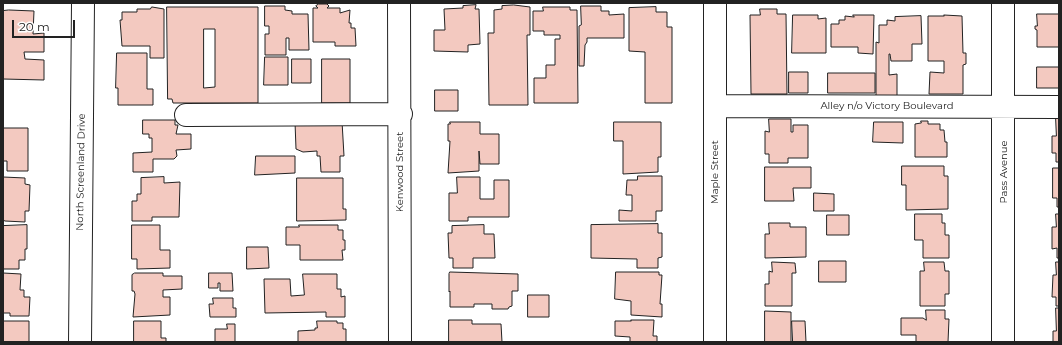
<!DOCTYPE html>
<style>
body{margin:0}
#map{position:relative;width:1062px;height:345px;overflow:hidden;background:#fff;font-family:Montserrat,sans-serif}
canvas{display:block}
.frame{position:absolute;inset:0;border:4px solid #222;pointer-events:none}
.scale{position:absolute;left:12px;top:20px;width:63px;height:18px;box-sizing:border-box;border:2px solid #222;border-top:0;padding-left:5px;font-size:12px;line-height:14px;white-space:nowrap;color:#222;-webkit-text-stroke:3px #fff;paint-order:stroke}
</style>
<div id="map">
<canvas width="1062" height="345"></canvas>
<div class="frame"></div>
<div class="scale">20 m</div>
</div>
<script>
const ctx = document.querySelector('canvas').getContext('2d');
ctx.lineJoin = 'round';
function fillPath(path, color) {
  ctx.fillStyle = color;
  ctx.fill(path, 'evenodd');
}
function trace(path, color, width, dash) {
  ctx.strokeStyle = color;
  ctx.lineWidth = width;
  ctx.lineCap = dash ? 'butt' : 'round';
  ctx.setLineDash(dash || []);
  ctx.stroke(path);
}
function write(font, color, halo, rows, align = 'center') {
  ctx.font = font + ' Montserrat,sans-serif';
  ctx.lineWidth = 3;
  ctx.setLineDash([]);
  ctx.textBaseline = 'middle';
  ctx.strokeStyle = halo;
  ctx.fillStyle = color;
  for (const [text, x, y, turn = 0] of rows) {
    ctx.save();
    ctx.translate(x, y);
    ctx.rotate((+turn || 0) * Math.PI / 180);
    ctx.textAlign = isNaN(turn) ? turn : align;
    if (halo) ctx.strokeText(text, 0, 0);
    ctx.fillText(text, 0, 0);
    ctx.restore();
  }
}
const building = new Path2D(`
 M319 4H327L329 6 327 8H340V13L350 10 349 23H351V28H355L356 46H335V42H313V8H318L316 6Z
 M476 5 475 9H479L480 44 468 45V52L434 51V30H445L444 9 463 8V6Z
 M514 5 530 7V35H527L528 105H489L488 33H494V10L502 9V6Z
 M265 6H285V10L292 11V14H308L309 50H289V38H286V55H265V34H269V26H265Z
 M581 6H601V11H609V15L624 14V38H587V42L585 45 584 66H579V26L581 25Z
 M152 7 164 9V58H150V46H122L120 20H122V12H137V9H150Z
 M167 7H258V103H173L172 99H168ZM204 29H215V87L204 88Z
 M543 7H570V10H577L578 103H534V78H546V65H555V39H560V35H544V31H533V11H543Z
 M656 7V12H667V27H672V103H645V52L629 51V8Z
 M760 9H777V14H786L787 94H751L750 15H760Z
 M9 10 34 11 33 34 44 33V52H24L25 59 44 60V80L3 79V11Z
 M1037 14H1059V47H1037V30L1035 29V26H1037Z
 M793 15H818V19L826 18V53H792Z
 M853 15H874L873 54 858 53V47H831V24H839V20H845V16L854 17Z
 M944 15 962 16 963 53H966V64L963 65V94H929L930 72 944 73V61H928V16H944Z
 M921 16 922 44H912V61H891L890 54H889V75L897 74V97H876V42L879 43V25H887V20L895 21V17Z
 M117 53H147V89H153V105H118V88H116Z
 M265 57H288V85H264Z
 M292 59H311V83H292Z
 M322 59H350V103H322Z
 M1037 67H1059V88H1037Z
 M789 72H808V93H789Z
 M828 73H875V93H828Z
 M435 90H458V111H435Z
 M1056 118H1059V162H1056V153H1052V136H1056Z
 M769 119H791V132H793V125H808V158H788V163H769V154H765V131L769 132Z
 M143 120H175V125H178L176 134H191V149L176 150 177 156 174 159H153V172H133V153L152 152V138H149V134H143Z
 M342 121 344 156H340V172H321L320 156H317V151L303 152 296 149 295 122Z
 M921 121H928V124H940V130H944L945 142H947V157H915V124L921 123Z
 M450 122H480V134H499V164H480L479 151V171L448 173 450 141H448V124H450Z
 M614 122H661V157H658V172L623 174V141H614Z
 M874 122H903V143L873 142Z
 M3 128H28V171H7V161H3Z
 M256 156H295V173L255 175Z
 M902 166H944V176H948V209L906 210V185H902Z
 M765 167H811V188H793L794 201H765Z
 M1053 168H1059V207H1057V198H1053Z
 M638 176H662V211H656V221H619V210L632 211V195H626L627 180H637Z
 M3 177 25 178V184L30 185 29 211H25V222L5 221 3 220Z
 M164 177V183L180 182 179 217H152V221H132V201H137V194H141V178Z
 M457 177H480V199H494V180H509V217H468V221H449V193H457Z
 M297 178H343V209H346V220L297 221Z
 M814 193 834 194V211H814Z
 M915 214H942V223H945V235H949V258H923V240H915Z
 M1056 214H1059V258H1057V248L1052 249V227H1056Z
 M827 215H849V235H827Z
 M769 223H790V227H806V257L765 258V234H769Z
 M658 224V233H662V257L658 258V268H637V259L591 258V225Z
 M27 225V249H25V260H19V269H3V226Z
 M132 225H160V250H170V268L137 269V259H132Z
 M299 225H338V230H343V240H345V250H342L343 260H300V245H286V227H299Z
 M484 225V234H494L495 258H473V268H453V258H449L448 233H452V226Z
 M247 247H268L269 268 247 269Z
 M819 261H846V282H819Z
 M772 262 795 263 796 273H792V306H765V284H769V271L772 272Z
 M924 262H944L945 271H949V294H945V306H920V271H924Z
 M1056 262H1059V306H1056V297H1052L1053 275H1056Z
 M450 272 518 274V291H512V306L509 307 508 309H492V304H474V307H450V291L449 292V274Z
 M616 272H659V275H662L660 304H662V317L631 315V301L615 299Z
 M3 273 21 274 20 290H24V297H30L29 316H10V313H3Z
 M135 273H163V276H182V289L163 290V297H170V315L133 317 135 294 134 291H132V275Z
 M209 273H232L233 291H220V283H218V288H209Z
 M303 274H337V289H341V297L345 296V317H326V312L265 313 264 279H290L291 296 304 295Z
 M528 295H549V317H528Z
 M213 298H233V308H236V317H210L209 304H213Z
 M1056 308H1059V342H1053V331H1056Z
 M926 310H945V319H949L948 342H916V335H901V318H923L926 320Z
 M765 311 791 312V342H765Z
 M449 320H472V324H501L502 342H449Z
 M631 320H654L653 336H657V342H630V337L615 336V321H631Z
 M3 321H29V342H3Z
 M134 321H161V338H166V342H134Z
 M317 321H337V323H343V329H346V342H298V331L315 330V328H317Z
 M792 321H805L806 342H793Z
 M227 324H235V342H215V329H227Z`);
const minor = new Path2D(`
 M399 3 400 342
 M1003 3V342
 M716 106 1059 107
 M186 115 401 114
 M80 342 83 3
 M715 342V3`);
const streetNames = [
 ["Alley n/o Victory Boulevard",887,106],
 ["North Screenland Drive",81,172,-89],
 ["Kenwood Street",400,172,-90],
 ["Maple Street",715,172,-90],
 ["Pass Avenue",1004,172,-90]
];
fillPath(building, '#f3c9c0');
trace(building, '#222', 1);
trace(minor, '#222', 24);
trace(minor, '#fff', 22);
write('10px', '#222', '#fff', streetNames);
</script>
